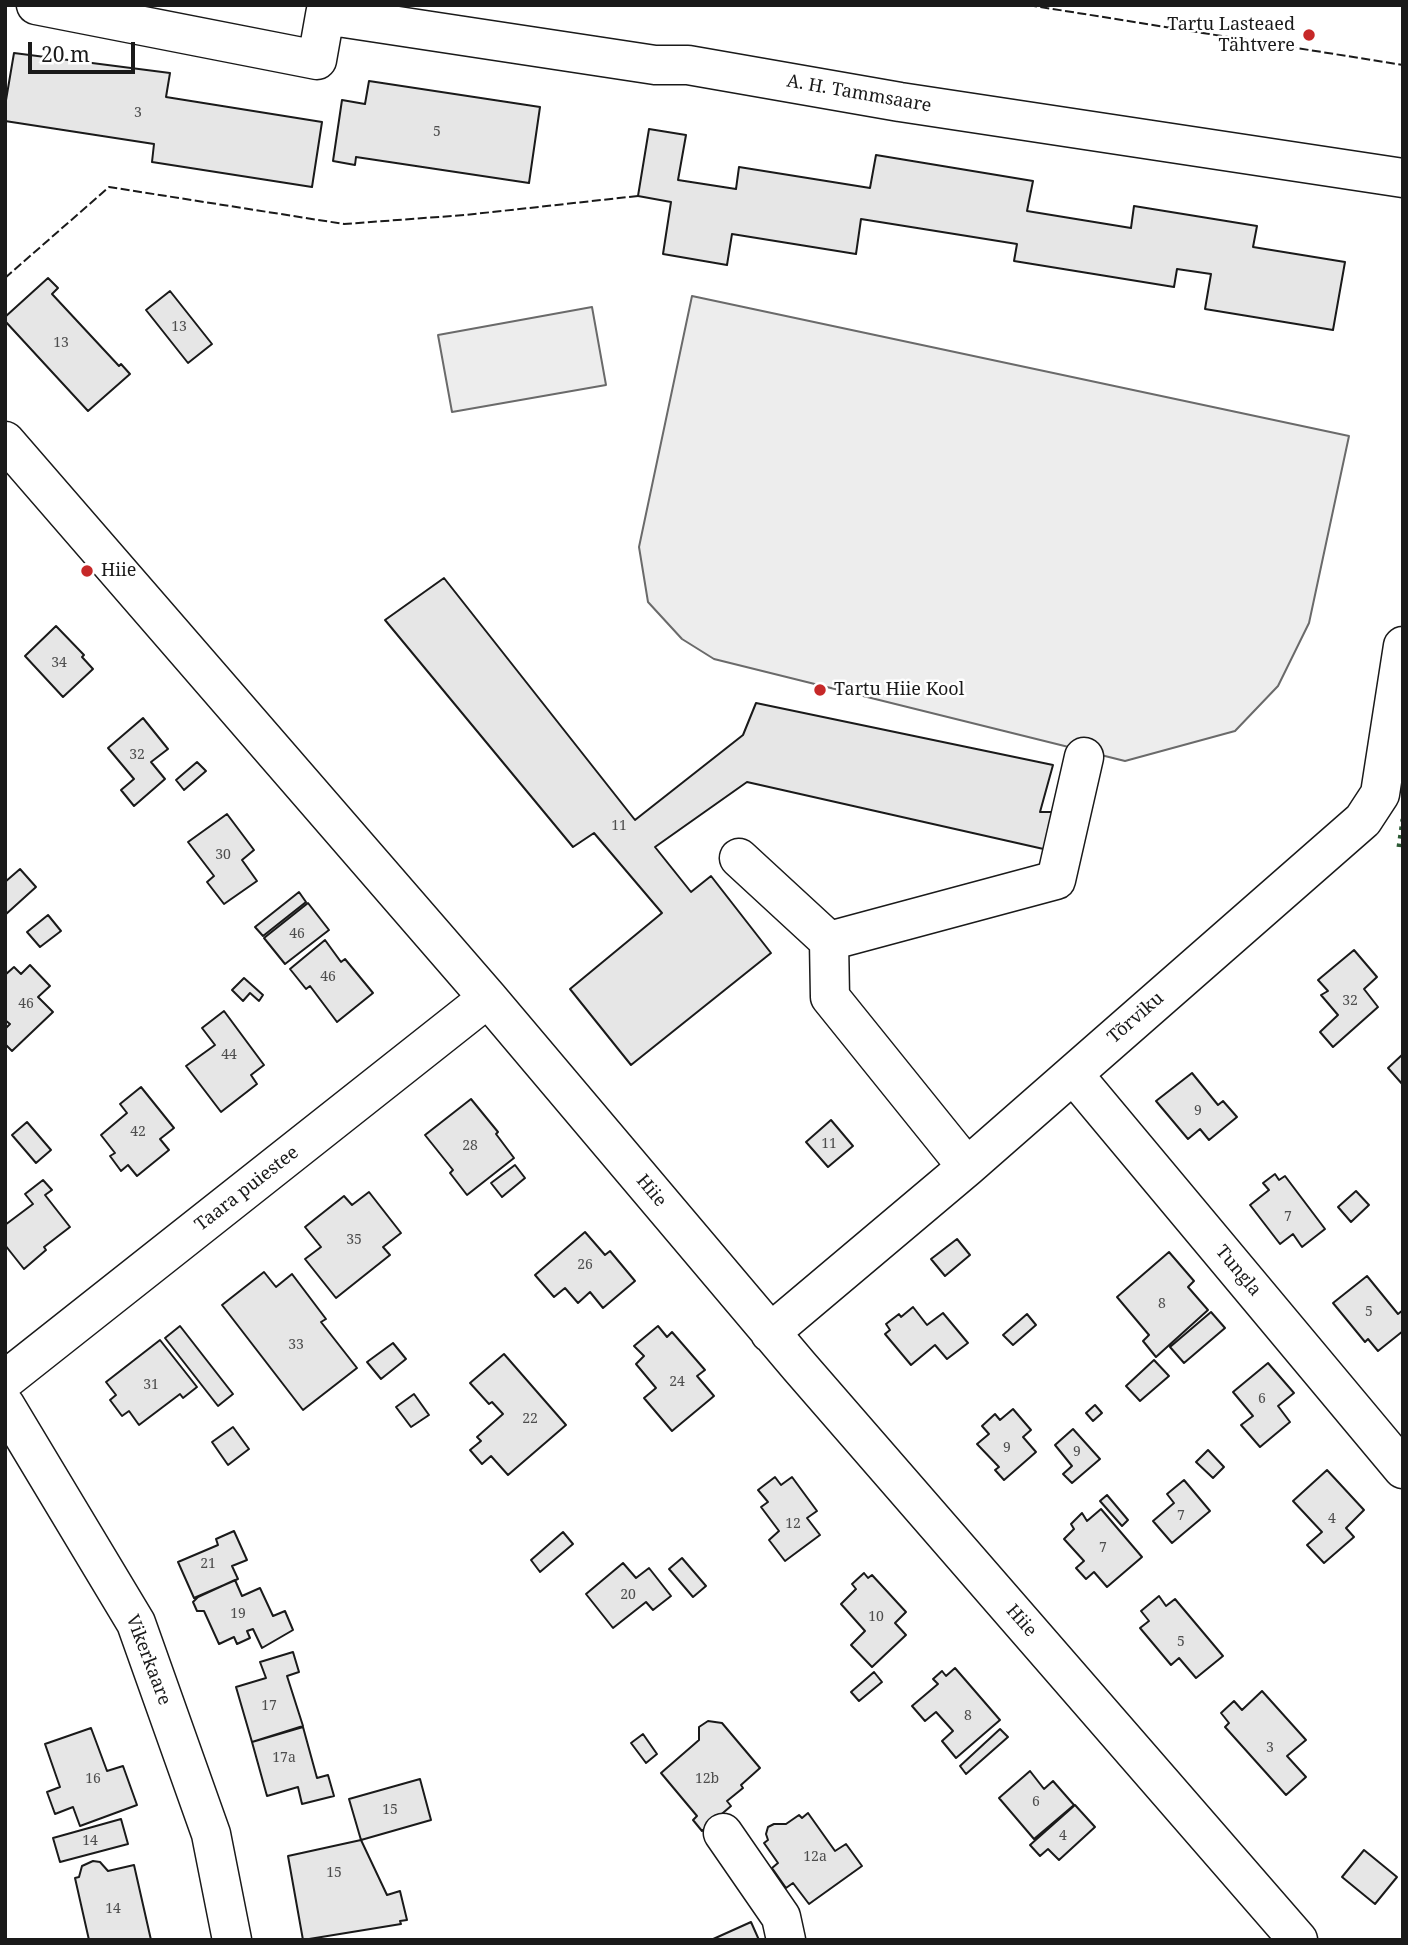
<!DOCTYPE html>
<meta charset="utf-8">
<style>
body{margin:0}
#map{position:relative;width:1408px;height:1945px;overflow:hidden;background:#fff;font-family:"Noto Serif",serif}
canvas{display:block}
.frame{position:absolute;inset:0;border:7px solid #1a1a1a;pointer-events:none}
.scale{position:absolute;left:28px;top:42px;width:107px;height:32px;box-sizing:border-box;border:4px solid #1a1a1a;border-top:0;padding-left:9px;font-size:21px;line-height:24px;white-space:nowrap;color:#1a1a1a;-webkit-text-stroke:5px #fff;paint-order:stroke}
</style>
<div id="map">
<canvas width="1408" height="1945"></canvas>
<div class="frame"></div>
<div class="scale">20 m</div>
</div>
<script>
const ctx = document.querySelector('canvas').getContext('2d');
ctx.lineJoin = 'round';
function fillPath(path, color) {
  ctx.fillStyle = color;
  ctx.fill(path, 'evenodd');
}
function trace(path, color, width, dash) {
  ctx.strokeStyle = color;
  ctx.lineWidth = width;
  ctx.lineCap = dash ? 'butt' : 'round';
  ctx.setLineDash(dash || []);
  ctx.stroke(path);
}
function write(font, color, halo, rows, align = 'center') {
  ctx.font = font + ' "Noto Serif",serif';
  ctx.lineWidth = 5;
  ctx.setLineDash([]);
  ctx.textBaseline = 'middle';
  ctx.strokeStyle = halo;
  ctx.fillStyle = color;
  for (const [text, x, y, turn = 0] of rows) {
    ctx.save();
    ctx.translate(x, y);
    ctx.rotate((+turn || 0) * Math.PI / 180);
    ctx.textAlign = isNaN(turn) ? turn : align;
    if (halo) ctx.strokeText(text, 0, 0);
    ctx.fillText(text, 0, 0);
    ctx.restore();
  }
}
const green = new Path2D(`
 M692 296 1349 436 1309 623 1278 686 1235 731 1125 761 714 659 682 639 648 602 639 547Z
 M592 307 606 385 452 412 438 335Z`);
const building = new Path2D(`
 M14 53 170 73 166 97 322 122 312 187 152 162 154 144 5 121V106Z
 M369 81 540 107 529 183 356 157 355 165 333 161 342 100 365 104Z
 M649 129 686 135 678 180 736 189 739 167 870 188 876 155 1033 181 1027 211 1131 228 1134 206 1257 226 1253 247 1345 262 1333 330 1205 309 1211 274 1177 269 1174 287 1014 261 1017 244 861 219 856 254 732 234 727 265 663 254 671 202 638 196Z
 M48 278 58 288 52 294 119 366 121 364 130 374 88 411 5 321V317Z
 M170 291 212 344 188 363 146 310Z
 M444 578 635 820 743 735 756 703 1053 765 1040 812H1057L1048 850 747 782 655 847 691 892 711 876 771 953 631 1065 570 989 662 913 594 833 573 847 385 620Z
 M56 626 84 655 82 657 93 669 63 697 25 656Z
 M143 718 168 749 151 762 165 779 134 806 121 790 134 779 108 748Z
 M197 762 206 771 184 790 176 780Z
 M227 814 254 850 242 860 257 881 224 904 207 882 214 876 188 842Z
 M20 869 36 887 5 915V882Z
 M299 892 306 902 263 936 255 927Z
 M308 903 329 930 285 964 264 938Z
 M48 915 61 931 40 947 27 932Z
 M325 940 341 962 345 959 373 993 337 1022 310 986 306 989 290 969Z
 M1354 950 1377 977 1364 989 1378 1007 1333 1047 1320 1032 1338 1015 1321 995 1328 991 1318 980Z
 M30 965 50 986 38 997 53 1012 12 1051 5 1044V1029L10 1024 5 1020V975L14 967 21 974Z
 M244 978 263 995 259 1001 250 993 243 1001 232 990Z
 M224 1011 264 1065 251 1075 257 1084 221 1112 186 1066 215 1045 202 1028Z
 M1403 1054V1085L1388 1068Z
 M1192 1073 1218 1105 1223 1101 1237 1117 1209 1140 1200 1129 1188 1139 1156 1101Z
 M141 1087 174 1128 160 1139 169 1150 137 1176 128 1165 121 1171 110 1156 115 1153 101 1135 127 1113 120 1104Z
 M471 1099 498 1132 496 1134 514 1158 467 1195 450 1173 453 1170 425 1135Z
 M831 1120 853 1146 828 1167 806 1142Z
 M27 1122 51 1150 36 1163 12 1135Z
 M515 1165 525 1178 502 1197 491 1183Z
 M1275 1174 1279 1180 1285 1176 1325 1229 1302 1247 1293 1234 1280 1244 1250 1205 1269 1190 1263 1183Z
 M43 1180 52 1190 45 1195 70 1227 44 1247 46 1250 24 1269 5 1245V1225L33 1204 25 1194Z
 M1356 1191 1369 1205 1351 1222 1338 1207Z
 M369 1192 401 1233 383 1247 390 1255 336 1298 305 1259 321 1247 305 1227 344 1196 352 1205Z
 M585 1232 605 1255 610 1251 635 1281 603 1308 590 1292 578 1303 565 1288 554 1297 535 1275Z
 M957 1239 970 1255 945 1276 931 1259Z
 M1169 1252 1194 1281 1188 1287 1208 1310 1156 1357 1143 1341 1149 1335 1117 1297Z
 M264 1272 276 1287 292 1274 326 1319 321 1322 357 1368 303 1410 222 1305Z
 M1367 1276 1398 1314 1403 1310V1331L1378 1351 1368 1339 1365 1342 1333 1303Z
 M913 1307 927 1325 943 1313 968 1343 947 1359 935 1345 911 1365 885 1334 890 1330 886 1324 899 1314 901 1317Z
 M1211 1312 1225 1328 1184 1363 1170 1347Z
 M1027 1314 1036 1325 1013 1345 1003 1335Z
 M180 1326 233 1394 218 1406 165 1338Z
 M658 1326 667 1337 672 1332 705 1370 697 1376 714 1396 672 1431 644 1398 656 1388 636 1364 644 1356 634 1346Z
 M160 1340 197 1387 183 1398 180 1394 139 1425 129 1411 122 1416 110 1400 116 1395 106 1382Z
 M393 1343 406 1359 381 1379 367 1362Z
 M504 1354 566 1425 508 1475 491 1456 482 1464 470 1450 481 1441 477 1437 503 1414 492 1402 489 1404 470 1383Z
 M1154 1360 1169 1376 1140 1401 1126 1386Z
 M1268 1363 1294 1393 1278 1406 1290 1422 1260 1447 1241 1425 1253 1416 1233 1392Z
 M414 1394 429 1415 411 1427 396 1407Z
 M1095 1405 1102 1413 1093 1421 1086 1413Z
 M1013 1409 1031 1430 1023 1437 1036 1452 1004 1480 995 1470 999 1467 977 1444 989 1434 982 1426 995 1414 1000 1420Z
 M233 1427 249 1449 228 1465 212 1442Z
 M1073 1429 1100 1459 1072 1483 1063 1474 1072 1466 1055 1445Z
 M1208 1450 1224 1467 1213 1478 1196 1462Z
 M1327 1470 1364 1510 1346 1528 1354 1537 1324 1563 1307 1545 1322 1532 1293 1501Z
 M775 1477 781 1485 792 1477 817 1511 807 1518 820 1535 785 1561 769 1540 779 1531 761 1507 768 1502 758 1490Z
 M1184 1480 1210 1511 1172 1543 1153 1521 1174 1503 1167 1494Z
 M1107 1495 1128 1520 1122 1526 1100 1501Z
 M1101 1509 1142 1557 1107 1587 1094 1572 1086 1579 1076 1568 1084 1561 1064 1539 1074 1529 1071 1524 1082 1513 1087 1521Z
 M234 1531 247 1560 232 1566 238 1579 194 1598 178 1562 218 1545 216 1539Z
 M563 1532 573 1544 540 1572 531 1560Z
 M682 1558 706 1586 693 1597 669 1569Z
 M623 1563 636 1578 649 1568 671 1596 653 1610 646 1602 613 1628 586 1594Z
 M864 1573 868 1578 872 1575 906 1612 895 1623 906 1635 872 1667 851 1645 865 1631 841 1604 856 1589 852 1584Z
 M235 1580 242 1596 260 1588 273 1616 285 1611 293 1630 262 1648 253 1629 247 1631 250 1638 237 1644 234 1637 219 1644 204 1611H197L193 1602 198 1597Z
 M1159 1596 1166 1606 1175 1599 1223 1656 1196 1678 1179 1658 1171 1665 1140 1628 1149 1621 1141 1611Z
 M293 1652 299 1672 287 1676 303 1726 252 1742 236 1687 266 1678 260 1662Z
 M955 1668 1000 1720 956 1758 942 1741 953 1731 936 1712 925 1721 912 1706 938 1684 933 1679 942 1671 946 1676Z
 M874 1672 882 1682 859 1701 851 1692Z
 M1262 1691 1306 1740 1287 1756 1306 1777 1286 1795 1225 1727 1229 1723 1221 1713 1234 1701 1242 1710Z
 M708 1721 722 1723 760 1768 741 1785 743 1788 727 1801 731 1806 702 1831 693 1820 697 1816 661 1773 699 1740V1727Z
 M303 1727 317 1778 328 1775 334 1796 302 1804 298 1787 267 1796 252 1742Z
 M91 1728 107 1771 123 1766 137 1805 80 1826 73 1807 55 1814 47 1792 60 1787 45 1744Z
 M1000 1729 1008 1737 966 1774 960 1766Z
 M643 1734 657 1754 646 1763 631 1743Z
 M1030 1771 1044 1789 1053 1781 1074 1805 1034 1839 999 1798Z
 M420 1779 431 1820 361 1840 349 1799Z
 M1075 1805 1095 1827 1059 1860 1048 1849 1040 1856 1030 1845Z
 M808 1813 835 1851 846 1844 862 1866 809 1904 793 1883 786 1888 772 1868 778 1863 764 1843 768 1840 766 1834 768 1827 774 1824H786L799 1815 802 1818Z
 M121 1819 128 1844 60 1862 53 1838Z
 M361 1840 387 1895 400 1891 407 1920 400 1921 401 1924 303 1940 288 1856Z
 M1364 1850 1397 1877 1375 1904 1342 1877Z
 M93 1861 100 1862 108 1871 134 1865 151 1940H89L75 1878 79 1877 82 1866Z
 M751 1922 759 1940H711Z`);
const minor = new Path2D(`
 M36 5 317 60 325 15
 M327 5 325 15 655 65H688L900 102 1403 178
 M5 441 488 998 799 1366 1298 1940
 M739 858 829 941 830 997 967 1167
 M829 941 1056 880 1084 757
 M1073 1074 1403 1469
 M770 1333 967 1167 1363 820 1380 794 1403 646
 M5 1380 488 998
 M5 1405 136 1623 211 1834 232 1940
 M723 1833 781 1917 786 1940`);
const hedge = new Path2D(`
 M1399 847 1403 819`);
const fence = new Path2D(`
 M1028 5 1403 65
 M5 278 109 187 344 224 465 215 638 196`);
const markers = [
 [1309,35,7,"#c62828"],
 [87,571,7,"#c62828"],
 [820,690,7,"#c62828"]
];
const numberNames = [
 ["3",138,113],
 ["5",437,132],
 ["13",179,327],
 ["13",61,343],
 ["34",59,663],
 ["32",137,755],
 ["11",619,826],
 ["30",223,855],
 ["46",297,934],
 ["46",328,977],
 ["32",1350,1001],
 ["46",26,1004],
 ["44",229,1055],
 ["9",1198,1111],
 ["42",138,1132],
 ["11",829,1144],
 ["28",470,1146],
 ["7",1288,1217],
 ["35",354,1240],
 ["26",585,1265],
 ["8",1162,1304],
 ["5",1369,1312],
 ["33",296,1345],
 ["24",677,1382],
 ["31",151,1385],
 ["6",1262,1399],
 ["22",530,1419],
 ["9",1007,1448],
 ["9",1077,1452],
 ["7",1181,1516],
 ["4",1332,1519],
 ["12",793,1524],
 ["7",1103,1548],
 ["21",208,1564],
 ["20",628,1595],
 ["19",238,1614],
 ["10",876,1617],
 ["5",1181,1642],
 ["17",269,1706],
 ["8",968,1716],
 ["3",1270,1748],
 ["17a",284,1758],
 ["16",93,1779],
 ["12b",707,1779],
 ["6",1036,1802],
 ["15",390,1810],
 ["4",1063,1836],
 ["14",90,1841],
 ["12a",815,1857],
 ["15",334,1873],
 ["14",113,1909]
];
const poiNames = [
 ["Tartu Lasteaed",1295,25,"right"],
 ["Tähtvere",1295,46,"right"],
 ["Hiie",101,571],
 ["Tartu Hiie Kool",834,690]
];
const streetNames = [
 ["A. H. Tammsaare",859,94,10],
 ["Tõrviku",1136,1018,-41],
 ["Taara puiestee",247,1189,-38],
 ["Hiie",651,1191,50],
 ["Tungla",1238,1271,50],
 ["Hiie",1021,1621,49],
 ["Vikerkaare",148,1660,69]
];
fillPath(green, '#ededed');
trace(green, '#6a6a6a', 2);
fillPath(building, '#e6e6e6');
trace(building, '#1a1a1a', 2);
trace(minor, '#1a1a1a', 41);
trace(minor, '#fff', 38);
trace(hedge, '#2b5a34', 5, [3.5, 5]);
trace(fence, '#1a1a1a', 2, [9, 3.5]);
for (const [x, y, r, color] of markers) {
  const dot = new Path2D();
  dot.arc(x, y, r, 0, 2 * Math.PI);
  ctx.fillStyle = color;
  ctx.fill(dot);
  trace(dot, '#fff', 2.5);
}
write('14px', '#4d4d4d', null, numberNames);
write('18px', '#1a1a1a', '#fff', poiNames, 'left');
write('18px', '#1a1a1a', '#fff', streetNames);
</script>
